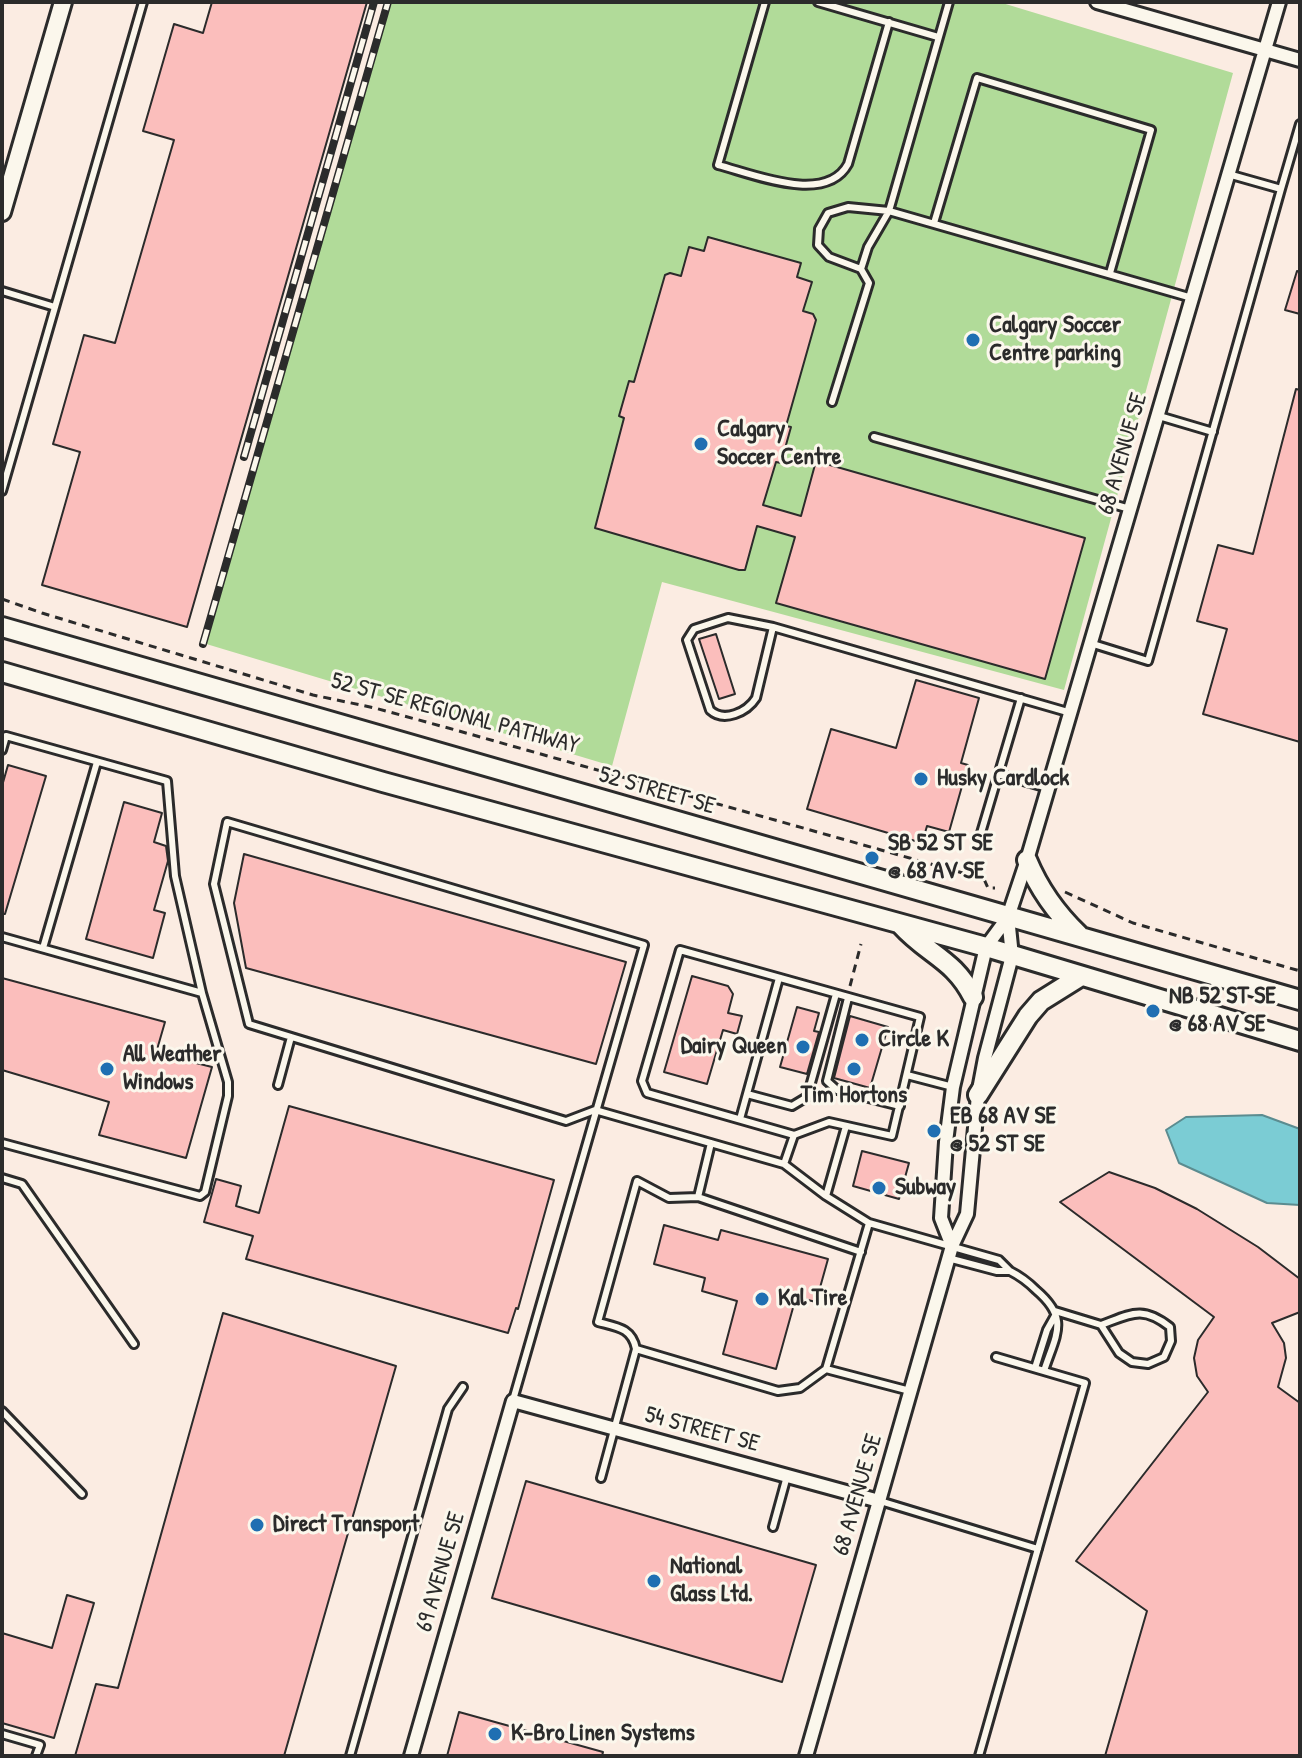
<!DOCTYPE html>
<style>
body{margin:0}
#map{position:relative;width:1302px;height:1758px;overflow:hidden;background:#fbece2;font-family:"Patrick Hand",sans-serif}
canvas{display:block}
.frame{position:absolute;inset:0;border:4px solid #2b2b2b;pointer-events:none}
</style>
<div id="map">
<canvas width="1302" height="1758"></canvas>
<div class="frame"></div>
</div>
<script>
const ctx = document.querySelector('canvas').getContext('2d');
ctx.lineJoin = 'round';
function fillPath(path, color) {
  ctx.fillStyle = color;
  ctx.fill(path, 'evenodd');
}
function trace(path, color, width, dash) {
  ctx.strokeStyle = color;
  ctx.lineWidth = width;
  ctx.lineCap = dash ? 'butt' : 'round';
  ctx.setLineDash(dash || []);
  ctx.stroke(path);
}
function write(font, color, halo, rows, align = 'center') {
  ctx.font = font + ' "Patrick Hand",sans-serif';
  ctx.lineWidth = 6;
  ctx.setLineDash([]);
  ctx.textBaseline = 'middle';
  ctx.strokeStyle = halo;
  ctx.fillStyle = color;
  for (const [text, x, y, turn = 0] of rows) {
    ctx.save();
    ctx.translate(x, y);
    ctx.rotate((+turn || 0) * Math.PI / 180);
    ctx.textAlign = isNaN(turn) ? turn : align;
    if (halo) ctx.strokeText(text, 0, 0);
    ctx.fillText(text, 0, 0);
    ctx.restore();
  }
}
const green = new Path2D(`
 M385 2H999L1233 73 1064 690 662 582 612 766 203 643Z`);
const water = new Path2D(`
 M1262 1115 1300 1129V1205L1267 1203 1179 1163 1166 1130 1186 1117Z`);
const building = new Path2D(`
 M212 2H367L187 627 42 585 80 452 53 444 84 335 115 343 174 140 143 131 174 24 203 33Z
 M708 237 801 263 797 277 812 282 803 311 813 314 816 320 786 426 791 427 781 463 776 462 763 505 801 516 816 461 1085 538 1045 679 776 603 795 537 757 526 745 570H739L595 528 624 418 619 416 629 381 634 382 665 275 670 273 681 276 689 247 704 251Z
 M1297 271 1300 272V314L1285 310Z
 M1296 389 1300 390V742L1203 714 1227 629 1197 621 1218 545 1253 554Z
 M716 634 735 694 719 699 699 639Z
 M916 680 979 698 961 763 968 765 949 832 927 826 922 843 807 809 831 729 896 748Z
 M8 765 46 776 5 914H2V786Z
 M124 802 162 813 154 842 166 846 168 861 154 910 165 913 153 958 86 939Z
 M244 854 626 962 596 1064 246 968 234 903Z
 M692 976 728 986 733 994 728 1013 742 1016 737 1034 723 1030 707 1084 664 1072Z
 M2 978 165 1022 156 1053 212 1067 186 1158 99 1135 109 1102 2 1070Z
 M797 1007 819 1013 814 1031 819 1032 807 1074 780 1067Z
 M850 1016 888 1027 870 1088 834 1078Z
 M289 1106 554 1180 518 1309 516 1308 508 1333 246 1259 253 1236 204 1222 216 1179 241 1186 236 1206 259 1213Z
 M862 1151 909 1163 899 1199 853 1186Z
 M1109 1172 1155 1188 1197 1209 1258 1247 1300 1279V1312L1272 1323 1284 1343 1286 1358 1278 1387 1300 1403V1756H1105L1147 1611 1076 1561 1208 1392 1197 1376 1194 1358 1198 1340 1214 1317 1060 1202Z
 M664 1225 718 1240 721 1230 828 1259 816 1302 796 1297 776 1369 723 1354 737 1301 702 1291 705 1278 654 1264Z
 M223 1313 396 1366 284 1756H75L96 1684 118 1688Z
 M526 1481 816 1565 782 1682 492 1598Z
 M67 1595 94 1603 54 1738 2 1723V1633L52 1648Z
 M459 1712 603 1752 602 1756H447Z`);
const path = new Path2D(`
 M2 599 42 613 313 695 375 708 459 731 984 879 988 888H995
 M1065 892 1133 923 1300 971
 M850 986 861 944`);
const service = new Path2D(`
 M765 2 718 165C753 174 826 205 848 164L889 22
 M818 2 938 37
 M1228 174 1281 189 1300 124
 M934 223 977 78 1151 130 1110 273
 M861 269 829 257 818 245 819 229 828 213 848 207 889 211 1192 298
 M2 291 55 307
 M832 402 869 283 861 269 868 247 889 211 949 2
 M1159 416 1213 432
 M874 437 1130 509
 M2 491 143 2
 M773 627 756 698C747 712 724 723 710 710L687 640 694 629 728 618 773 627 1071 713
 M1090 643 1148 661 1281 189
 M2 750 6 736 167 781 175 876 202 993 2 937
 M998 774 1048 788
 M978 843 1021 698
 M43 948 97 762
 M680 950 920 1017 892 1136 829 1122 794 1135 647 1093 642 1081Z
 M848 998 827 1081 837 1090 900 1106
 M907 1075 953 1087
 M278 1085 291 1037
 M747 1094 792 1106 807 1097 836 994
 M740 1119 779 978
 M2 1143 200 1196 205 1192 228 1096V1082L202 993
 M711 1143 698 1197 861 1252
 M784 1164 794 1135
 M2 1178 22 1184 134 1344
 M826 1196 846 1126
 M869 1223 826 1369 910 1391
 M1010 1271C1020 1276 1028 1282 1036 1290 1070 1319 1056 1334 1044 1371
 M1055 1311 1101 1325 1119 1353 1132 1362 1148 1364 1164 1357 1171 1341 1170 1327C1142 1305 1131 1314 1101 1325
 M636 1349C632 1328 617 1327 598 1322L637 1181 669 1198 698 1197
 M1035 1368 1047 1330 1056 1314
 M513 1400 644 945 227 822 214 884 249 1024 566 1121 595 1110 784 1164 826 1196 869 1223 999 1260 1010 1271H997L948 1258
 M2 1411 82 1494
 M601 1478 636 1349 778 1391 800 1388 826 1369
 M880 1501 1038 1549
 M773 1527 787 1476
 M2 1734 40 1745 36 1756
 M350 1756 448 1409 463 1387
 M979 1756 1085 1383 996 1357`);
const minor = new Path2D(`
 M1097 2 1300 60
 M952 1246 941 1218 946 1142 953 1087 986 947 1008 917 1027 860 1279 2
 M411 1756 513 1401 879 1501
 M806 1756 952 1246 967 1214 978 1095 985 1058 1012 956 1008 917`);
const tertiary = new Path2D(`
 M2 212 63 2`);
const secondary = new Path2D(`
 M2 627 1300 1000
 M2 672 383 782 986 947 1300 1041
 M1027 860C1039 889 1056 913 1079 935
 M901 925C928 955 954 959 973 997
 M978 1095 1028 1016 1041 1001 1081 976`);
const rail = new Path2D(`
 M244 457 374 2
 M203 644 388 2`);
const markers = [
 [973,340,8,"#1f6fb2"],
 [701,444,8,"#1f6fb2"],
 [921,779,8,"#1f6fb2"],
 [872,858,8,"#1f6fb2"],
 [1153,1011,8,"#1f6fb2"],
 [862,1040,8,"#1f6fb2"],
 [803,1047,8,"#1f6fb2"],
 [107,1069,8,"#1f6fb2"],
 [854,1069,8,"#1f6fb2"],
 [934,1131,8,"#1f6fb2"],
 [879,1188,8,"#1f6fb2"],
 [762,1299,8,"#1f6fb2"],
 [257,1525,8,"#1f6fb2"],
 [654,1581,8,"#1f6fb2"],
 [495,1734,8,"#1f6fb2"]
];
const poiNames = [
 ["Calgary Soccer",989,326],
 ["Centre parking",989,354],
 ["Calgary",717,430],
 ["Soccer Centre",717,458],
 ["Husky Cardlock",937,779],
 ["SB 52 ST SE",888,844],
 ["@ 68 AV SE",888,872],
 ["NB 52 ST SE",1169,997],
 ["@ 68 AV SE",1169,1025],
 ["Circle K",878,1040],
 ["Dairy Queen",787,1047,"right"],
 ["All Weather",123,1055],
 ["Windows",123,1083],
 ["Tim Hortons",854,1096,"center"],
 ["EB 68 AV SE",950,1117],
 ["@ 52 ST SE",950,1145],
 ["Subway",895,1188],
 ["Kal Tire",778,1299],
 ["Direct Transport",273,1525],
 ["National",670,1567],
 ["Glass Ltd.",670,1595],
 ["K-Bro Linen Systems",511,1734]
];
const streetNames = [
 ["68 AVENUE SE",1123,454,-74],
 ["52 ST SE REGIONAL PATHWAY",455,714,15],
 ["52 STREET SE",657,791,16],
 ["54 STREET SE",702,1430,15],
 ["68 AVENUE SE",858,1495,-74],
 ["69 AVENUE SE",441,1572,-74]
];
fillPath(green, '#b1db99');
fillPath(water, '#7bccd4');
trace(water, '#5b8c90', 2);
fillPath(building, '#fbbebc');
trace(building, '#2b2b2b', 2);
trace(service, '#2b2b2b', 12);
trace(minor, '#2b2b2b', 18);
trace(tertiary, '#2b2b2b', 22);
trace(secondary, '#2b2b2b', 24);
trace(path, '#2b2b2b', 3, [8, 6]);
trace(service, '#fbf7ec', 6);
trace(minor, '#fbf7ec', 12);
trace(tertiary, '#fbf7ec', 16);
trace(secondary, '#fbf7ec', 18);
trace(rail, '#2b2b2b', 8);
trace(rail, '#fbf7ec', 5, [15]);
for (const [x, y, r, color] of markers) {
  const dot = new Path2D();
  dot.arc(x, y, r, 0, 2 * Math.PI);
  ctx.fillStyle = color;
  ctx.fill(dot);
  trace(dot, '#fbf7ec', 3);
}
write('bold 24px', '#2b2b2b', '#fbf7ec', poiNames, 'left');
write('24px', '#2b2b2b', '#fbf7ec', streetNames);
</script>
